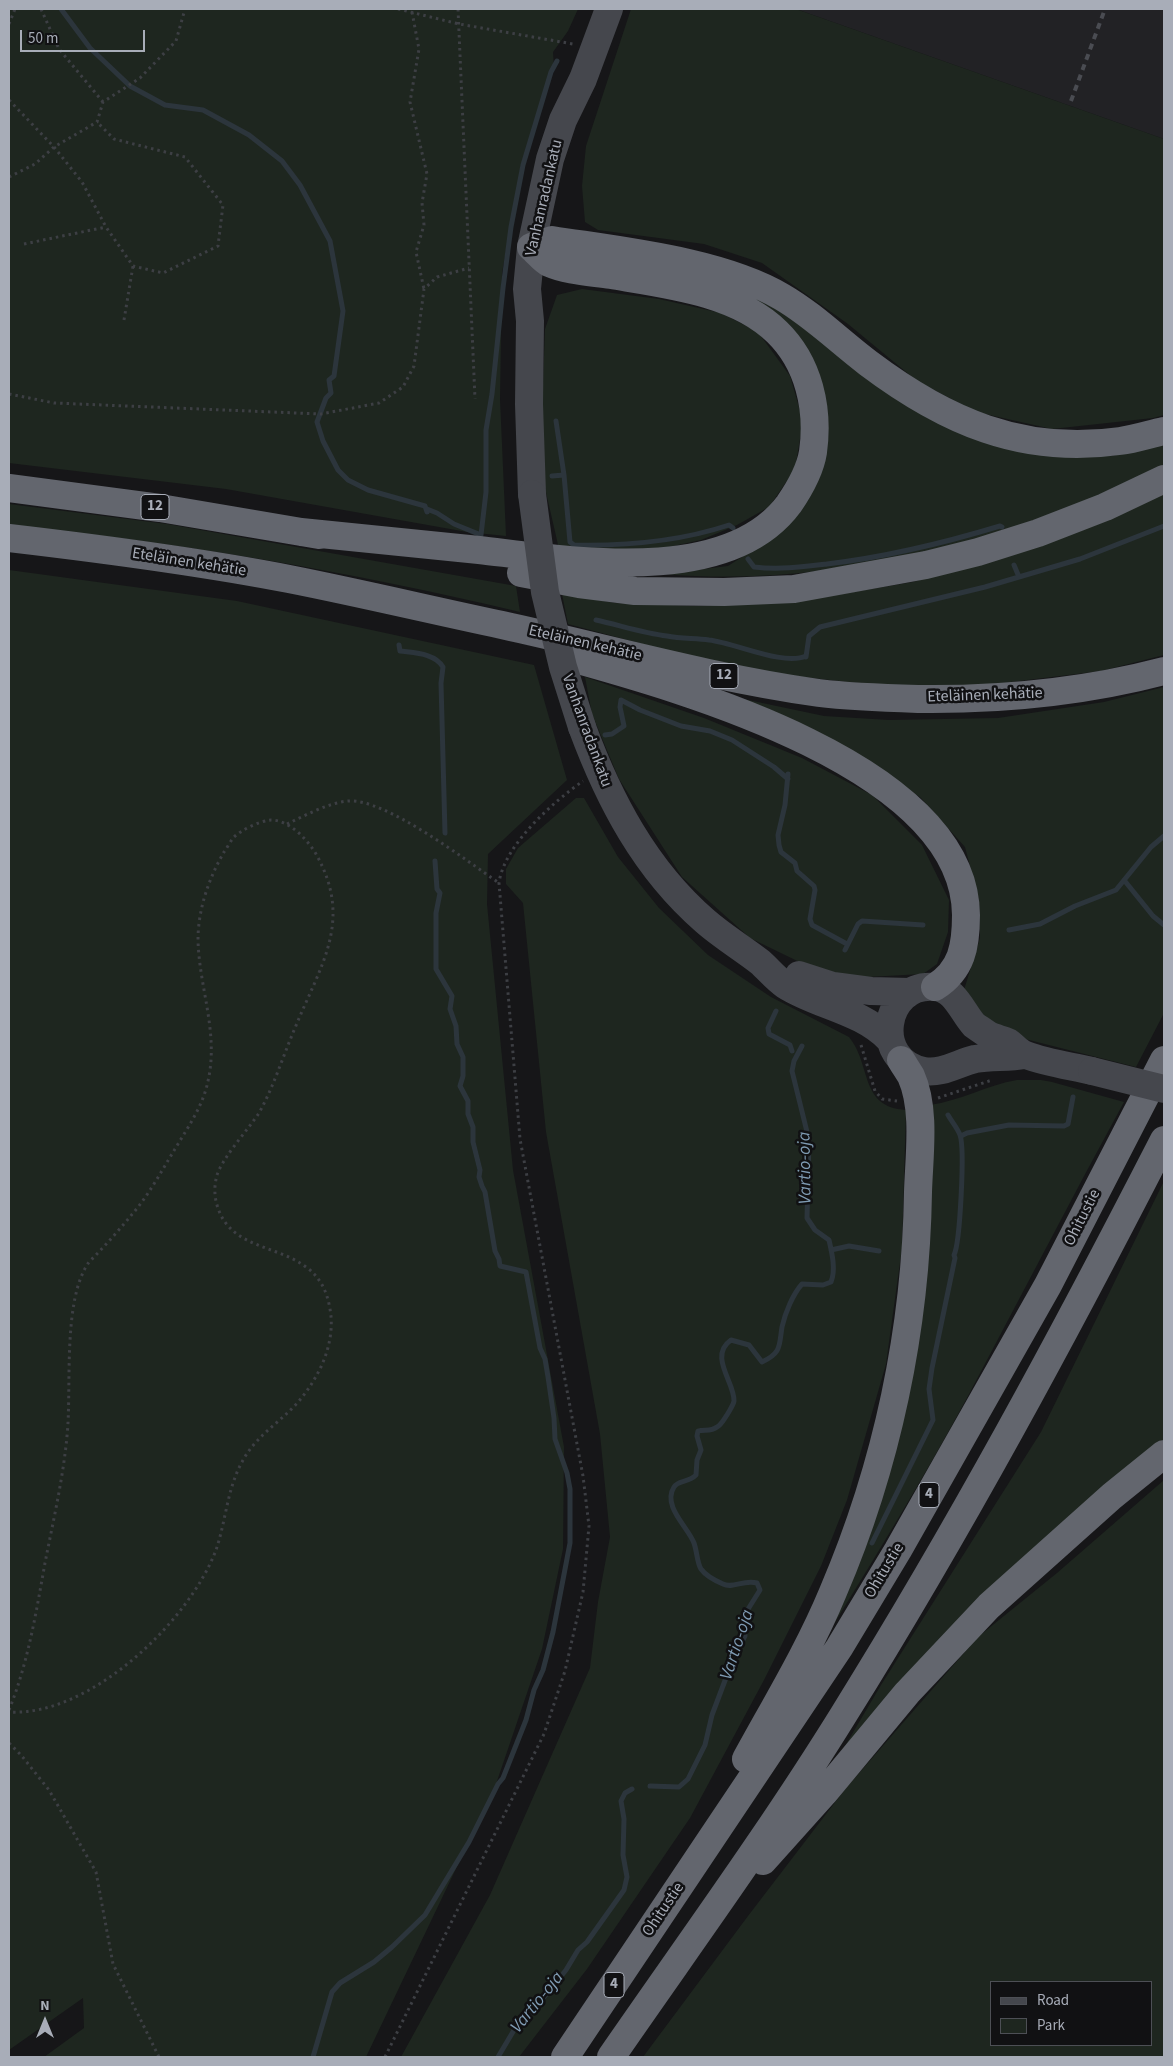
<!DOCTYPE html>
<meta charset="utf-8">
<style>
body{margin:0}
#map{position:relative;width:1173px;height:2066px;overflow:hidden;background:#161618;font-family:"Source Sans 3",sans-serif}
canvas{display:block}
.frame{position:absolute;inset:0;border:10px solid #a8adb8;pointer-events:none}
.legend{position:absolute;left:990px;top:1981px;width:162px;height:65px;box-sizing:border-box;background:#111113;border:1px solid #4d4f55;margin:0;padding:6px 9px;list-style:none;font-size:15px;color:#a8adb8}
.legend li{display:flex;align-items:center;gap:10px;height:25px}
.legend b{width:25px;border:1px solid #4d4f55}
.north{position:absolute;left:20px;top:1996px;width:50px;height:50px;-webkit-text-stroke:4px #111113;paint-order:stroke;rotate:0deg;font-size:14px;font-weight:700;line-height:20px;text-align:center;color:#a8adb8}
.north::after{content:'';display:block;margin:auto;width:18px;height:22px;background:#a8adb8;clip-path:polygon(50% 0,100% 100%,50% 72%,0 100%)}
.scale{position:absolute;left:20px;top:30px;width:125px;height:22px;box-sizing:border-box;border:2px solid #a8adb8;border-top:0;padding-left:6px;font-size:15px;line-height:18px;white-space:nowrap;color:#a8adb8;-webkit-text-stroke:4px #111113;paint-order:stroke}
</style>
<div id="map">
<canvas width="1173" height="2066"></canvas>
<div class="frame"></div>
<ul class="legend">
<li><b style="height:6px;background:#45474d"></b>Road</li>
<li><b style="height:14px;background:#1e261f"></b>Park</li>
</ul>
<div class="north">N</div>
<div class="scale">50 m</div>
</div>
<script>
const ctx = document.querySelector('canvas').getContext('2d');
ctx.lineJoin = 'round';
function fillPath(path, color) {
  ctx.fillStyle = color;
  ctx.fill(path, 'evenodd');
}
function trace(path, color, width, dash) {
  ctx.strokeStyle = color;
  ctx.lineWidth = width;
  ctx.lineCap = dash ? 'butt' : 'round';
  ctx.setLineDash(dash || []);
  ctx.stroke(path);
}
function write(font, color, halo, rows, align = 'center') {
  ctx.font = font + ' "Source Sans 3",sans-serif';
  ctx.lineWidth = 5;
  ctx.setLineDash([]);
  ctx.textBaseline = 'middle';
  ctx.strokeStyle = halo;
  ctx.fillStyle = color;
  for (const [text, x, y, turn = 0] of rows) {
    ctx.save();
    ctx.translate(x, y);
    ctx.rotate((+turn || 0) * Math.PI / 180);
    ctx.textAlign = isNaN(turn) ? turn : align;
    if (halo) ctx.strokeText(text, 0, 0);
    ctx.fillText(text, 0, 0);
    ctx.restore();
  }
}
const built = new Path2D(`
 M796 9H1164V139Z`);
const green = new Path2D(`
 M9 9H578L568 31 553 52 554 68 521 165 502 273 500 399 506 536 467 532 226 489 9 463Z
 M631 9H796L1164 139V415L1153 418 1052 429 976 412 917 381 848 324 762 263 704 244 598 230 585 222 582 186 586 146Z
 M707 276 788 313 913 407 969 437 1029 450 1112 456 1164 441V467C1138 479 1112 493 1085 504 951 555 807 586 663 574L728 566 782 531 817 477 828 417 812 361Z
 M582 289 659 299 721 313 758 332 790 376 803 421 795 469 769 507 737 525 701 540 650 551 559 549 545 488 542 412 545 329 557 295Z
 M1164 492V655L1101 671 978 686 876 685 784 675 702 660 568 624 562 594 615 603 696 606 805 600 913 582 1027 550Z
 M9 504 167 524 516 586 520 612C352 572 181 542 9 526Z
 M9 570 237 601 534 665 567 780 488 854 487 904 513 1170 564 1447 563 1549 542 1649 495 1787 366 2057H44L84 2028 83 1998 9 2050Z
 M585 677 704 718 802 758 872 795 922 845 949 900 948 932 937 964 923 974 867 977 820 972 750 938 682 877 619 779 592 714Z
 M1164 687V1013L1136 1067 1025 1039 987 1020 964 990 980 938 979 900 965 847 921 798 871 762 715 693 824 716 889 720 998 718 1104 702Z
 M576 798H584L618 857 659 908 708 955 771 997 849 1037C872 1065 859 1107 906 1110L902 1248 886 1364 847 1500 821 1566 764 1680 690 1818 587 1969 519 2057H401L490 1895 590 1668 598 1602 610 1537 600 1434 546 1132 523 903 506 884V869L518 848Z
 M1017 1080H1041L1052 1082 1124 1102C1071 1199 1020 1298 968 1396 924 1478 875 1557 826 1637L886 1478 930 1105C960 1101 987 1085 1017 1080Z
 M1164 1181V1442L829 1773 881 1685 1041 1432Z
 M1164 1480V2057H643L748 1916 846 1788 978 1637 1057 1573ZM992 1982H1152V2045H992Z`);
const stream = new Path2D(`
 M61 9 90 48 130 86 165 105 203 110 249 135 282 161 300 185 330 241 343 311 334 376 329 380 331 393 326 398 317 422 323 441 338 470 348 480 368 490 425 506 427 512
 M556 421 564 475 570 542 574 545C626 546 678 542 729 525L733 528
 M552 476 564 475
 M427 509 437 513 454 524 481 535 486 492V430L492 394 503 288 511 227 523 165 551 72 557 61
 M748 559 754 567C779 570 802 567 827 564 886 557 944 543 1000 526L1002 527
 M1014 565 1019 577
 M596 620C619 625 643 633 667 636 681 639 695 638 709 640 736 643 783 666 806 656
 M399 645 400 651C414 653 435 653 443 667L441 683 445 833
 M806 657 809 636 820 627 985 587 1080 559 1164 526
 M605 735 612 734 624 726 620 707 621 700 640 710 681 726 710 731 732 740 774 767 788 779
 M788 774 785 805 778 835 779 845 781 852 795 863 797 871 814 886 815 890 810 919 812 925 847 944
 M1124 880 1153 916 1164 925
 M1009 930 1040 924 1075 906 1116 890 1151 847 1164 836
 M845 950 858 924 862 921 923 925
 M776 1011 768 1028 769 1034 790 1045 792 1051
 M961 1136 967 1133 1009 1125 1064 1126 1068 1124 1073 1097
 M831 1250 849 1246 879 1251
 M872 1543 933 1420 929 1389 932 1368 955 1258 954 1255C960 1243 965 1149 960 1135 958 1129 952 1122 948 1115
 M650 1786 679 1787 688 1779 705 1745 712 1715 732 1662 745 1636 743 1621 745 1614 760 1590 757 1583C744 1579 733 1589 723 1584 716 1581 706 1576 701 1569 697 1563 697 1551 694 1543 688 1527 662 1506 674 1487 678 1480 688 1483 696 1475L697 1460 701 1450 697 1436 698 1431C704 1429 711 1432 717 1427 721 1425 724 1419 727 1415 729 1411 733 1406 734 1401 735 1383 708 1356 731 1340L749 1345 762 1362C782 1353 779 1345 782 1327 785 1313 793 1294 802 1284L823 1285 831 1282C836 1270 832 1253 829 1240L815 1230 807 1218 809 1140 792 1071 794 1061 802 1046
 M313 2057 332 1992 340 1983 374 1962 392 1947 425 1915 469 1842 498 1784 503 1778 526 1720 534 1690 543 1670 553 1632 570 1543V1489L567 1473 555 1439 554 1418 548 1377 545 1359 540 1348 526 1272 500 1266 499 1259 495 1251 485 1192 482 1186 479 1177 480 1170 473 1142V1127L468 1114V1101L460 1086 463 1076V1057L457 1044 456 1026 450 1009 452 996 436 969V913L440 893 437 889 435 861
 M498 2057 517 2025 532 2012 566 1970 578 1950 587 1942 624 1890 627 1877 623 1855 624 1819 621 1801 625 1793 632 1789`);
const path = new Path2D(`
 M41 9 59 49 103 102
 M398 9 459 24 573 44
 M458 9 475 399
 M412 12 419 49 410 102 427 174 422 203 424 225 416 252 424 289
 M9 24 15 9
 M9 100 54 147 82 182 106 227 133 266 163 273 218 246 223 205 185 157 114 139 97 122
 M9 177 35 164 54 147 97 122 103 102 140 78 176 41 185 9
 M24 244 106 227
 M124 320 133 266
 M9 394 54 403 321 414 379 403 403 387 414 366 424 289 437 277 469 268
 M287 824C306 815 328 803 348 801 385 798 467 861 499 883
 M861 1045 875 1091 882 1099 897 1101
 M938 1098 992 1080
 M9 1710C28 1663 36 1613 45 1563 53 1522 63 1479 67 1436 72 1389 62 1300 89 1262 105 1246 120 1229 134 1212 150 1193 162 1170 175 1149 188 1127 203 1106 208 1081 219 1033 199 987 198 940 198 909 209 878 224 852 227 848 230 842 233 838 241 830 259 821 271 820 289 820 307 839 316 854 354 921 320 966 295 1028 283 1056 274 1086 259 1113 247 1131 223 1157 217 1175 214 1186 214 1197 218 1208 231 1248 277 1245 306 1267 320 1277 327 1291 330 1309 336 1342 320 1376 299 1401 280 1423 256 1435 242 1462 227 1489 226 1521 216 1550 189 1622 89 1717 9 1712
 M9 1743 21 1755 49 1790 96 1872 113 1964 159 2057
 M385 2057 544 1734 565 1671 583 1592 589 1526 583 1476 520 1139 499 883C504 845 553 802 583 781`);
const secondary = new Path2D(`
 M532 494 529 404 530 321 527 289 531 247 550 159 563 120 583 79 609 9
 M582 727C609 800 645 869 705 921 722 936 742 948 760 962 768 969 776 979 785 985 818 1006 861 1010 889 1039
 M799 975 833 986 871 991 910 992
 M1024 1055C1008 1058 992 1056 975 1059 958 1063 942 1074 924 1071 871 1061 883 983 934 987 955 988 962 1012 974 1025 978 1028 983 1031 987 1034 993 1038 1001 1039 1008 1042 1014 1046 1019 1053 1026 1055 1047 1063 1071 1066 1092 1071`);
const highway = new Path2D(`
 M9 488 160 508 319 535
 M301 532C360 538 419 544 479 550 568 560 727 588 789 504 800 488 810 471 813 452 819 409 809 363 777 332 737 292 665 284 611 275 591 272 567 271 549 263 543 260 537 252 531 247L552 240C622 251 721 261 782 297 813 315 839 341 868 363 945 421 1022 455 1120 441 1135 439 1150 434 1164 431
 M9 538C103 549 196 561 289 579 360 593 431 610 502 625 607 648 712 678 819 693 852 697 886 698 919 699 1002 700 1084 692 1164 671
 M521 573 579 584 635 591 724 592 794 589 926 565 978 552 1038 533 1105 507 1164 479
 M564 656C680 688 965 767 966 915 966 946 962 970 935 987
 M746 1759C776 1704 809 1650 833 1592 887 1466 916 1329 918 1192 919 1157 926 1109 911 1076 908 1071 904 1065 901 1060
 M763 1861 824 1793 907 1693 989 1606 1112 1496 1164 1454
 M565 2057 839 1648 898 1550 1048 1285 1164 1060
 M611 2057C689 1944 771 1832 844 1714 960 1528 1064 1335 1164 1140`);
const rail = new Path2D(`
 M1071 101 1105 9`);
const secondaryBridge = new Path2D(`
 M532 494 545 592 563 667 582 727
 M1092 1071 1164 1089`);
const shields = [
 [155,507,28],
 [724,676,28],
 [929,1495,20],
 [614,1985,20]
];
const shieldNames = [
 ["12",155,507],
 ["12",724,676],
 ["4",929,1495],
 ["4",614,1985]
];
const streetNames = [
 ["Vanhanradankatu",545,198,-77],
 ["Eteläinen kehätie",189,563,9],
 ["Eteläinen kehätie",585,644,13],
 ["Eteläinen kehätie",985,696,-2],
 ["Vanhanradankatu",586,731,70],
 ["Ohitustie",1083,1218,-63],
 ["Ohitustie",885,1571,-59],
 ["Ohitustie",664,1910,-56]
];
const waterNames = [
 ["Vartio-oja",806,1168,-91],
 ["Vartio-oja",738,1645,-72],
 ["Vartio-oja",538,2003,-51]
];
fillPath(built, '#222225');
fillPath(green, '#1e261f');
trace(stream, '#2c353c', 5);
trace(path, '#3d3f44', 3, [2.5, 4]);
trace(secondary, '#45474d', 28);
trace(highway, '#63666e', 28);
trace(rail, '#4a4c52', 4, [6, 5]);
trace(secondaryBridge, '#45474d', 28);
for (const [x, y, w] of shields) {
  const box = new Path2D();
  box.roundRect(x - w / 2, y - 12.5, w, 25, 4);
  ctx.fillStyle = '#111113';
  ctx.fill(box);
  trace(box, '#a8adb8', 1);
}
write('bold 15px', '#a8adb8', null, shieldNames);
write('16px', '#a8adb8', '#111113', streetNames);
write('italic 18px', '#7f9bb3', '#111113', waterNames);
</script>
